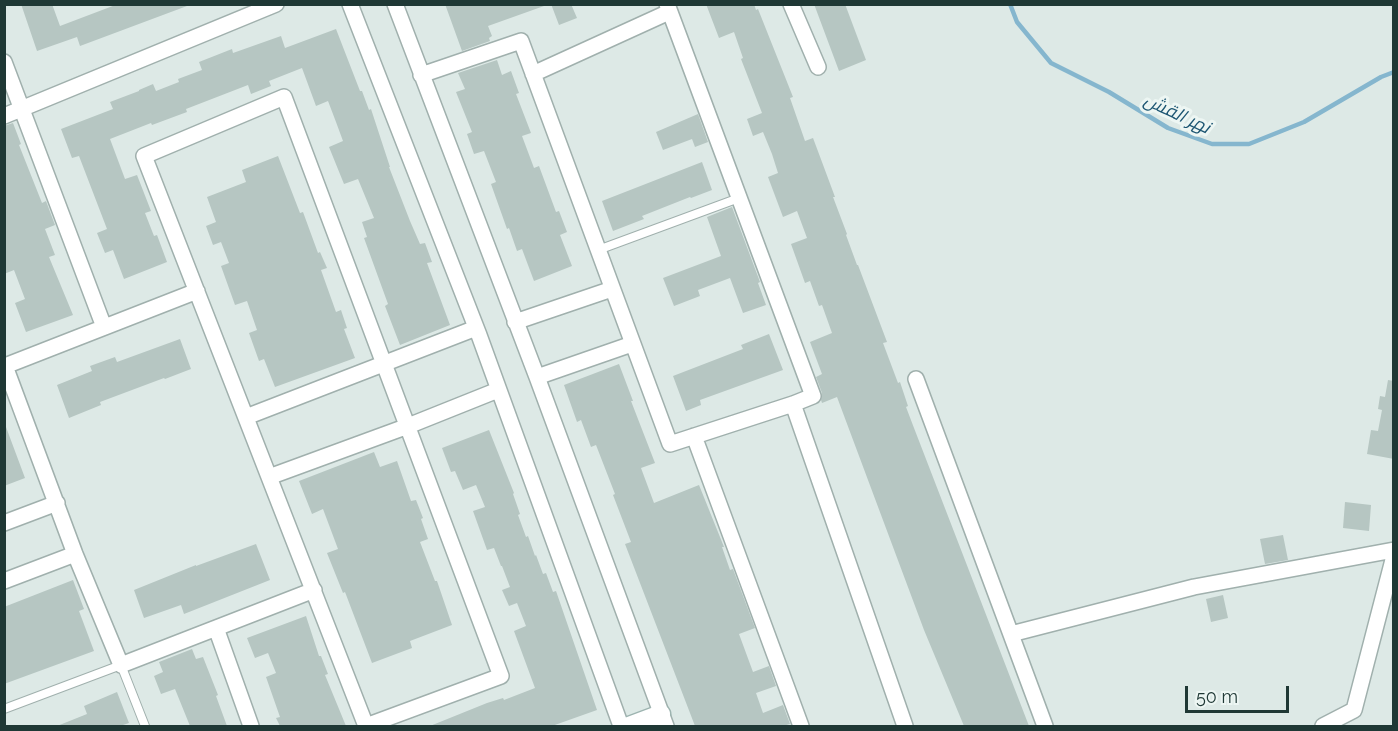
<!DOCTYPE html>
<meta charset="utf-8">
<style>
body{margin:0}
#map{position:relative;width:1398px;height:731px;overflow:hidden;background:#dde9e6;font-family:Raleway,sans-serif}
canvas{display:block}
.frame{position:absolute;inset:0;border:6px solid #1f3835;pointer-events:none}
.scale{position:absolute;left:1185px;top:686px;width:104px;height:27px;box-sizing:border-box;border:3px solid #1f3835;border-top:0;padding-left:8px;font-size:18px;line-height:21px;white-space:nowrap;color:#1f3835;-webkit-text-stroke:4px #edf6f3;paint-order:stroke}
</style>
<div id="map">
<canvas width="1398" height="731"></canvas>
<div class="frame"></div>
<div class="scale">50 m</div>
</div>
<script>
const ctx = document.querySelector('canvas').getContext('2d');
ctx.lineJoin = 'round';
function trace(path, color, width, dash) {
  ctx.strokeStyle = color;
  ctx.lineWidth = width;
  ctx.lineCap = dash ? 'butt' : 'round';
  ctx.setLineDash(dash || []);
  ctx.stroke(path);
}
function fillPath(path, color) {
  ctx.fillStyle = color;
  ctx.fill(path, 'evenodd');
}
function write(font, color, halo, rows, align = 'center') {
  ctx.font = font + ' Raleway,Cairo,sans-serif';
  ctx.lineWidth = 6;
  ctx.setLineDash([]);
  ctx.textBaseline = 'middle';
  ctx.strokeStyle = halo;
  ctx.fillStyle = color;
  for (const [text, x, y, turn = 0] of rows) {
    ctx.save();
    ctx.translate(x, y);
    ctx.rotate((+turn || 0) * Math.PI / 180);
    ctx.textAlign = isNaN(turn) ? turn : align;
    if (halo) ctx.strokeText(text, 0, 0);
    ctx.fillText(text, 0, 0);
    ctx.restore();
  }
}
const stream = new Path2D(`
 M1010 4 1017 22 1051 63 1109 92 1168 128 1212 144H1249L1304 122 1381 77 1394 72`);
const building = new Path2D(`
 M21 4H52L60 26 118 4H187V6L80 46 77 37 37 51Z
 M445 4H543L544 6 488 26 492 36 489 38 490 41 462 51Z
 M551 4H571L577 18 559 25Z
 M706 4H754L756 10 758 9 793 97 790 98 805 141 813 138 819 154 835 197H833L847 234 846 235 857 265H858L887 342 883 343 898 383 900 382 908 406 906 407 914 428 1029 726H964L924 630 837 397 822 403 821 400 822 393 816 377 822 374 810 342 832 333 822 305 819 306 810 281 805 283 791 244 807 238 797 211 783 217 768 177 778 173 772 154 763 132 753 136 747 119 762 113 741 59 743 58 734 32 719 38Z
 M814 4H845L866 60 839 71Z
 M336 29 360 91H362L369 110 371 109 390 167H389L410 221 420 244 425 243 432 262 427 263 450 325 400 345 385 306 388 304 364 238 367 237 362 222 374 218 358 179 344 184 329 147 343 141 336 122 328 101 316 106 302 68 269 81 271 86 251 94 248 85 186 109 187 112 152 125 151 123 110 139 125 179 137 175 151 211 145 213 154 236 157 235 167 262 124 279 113 250 105 253 97 233 107 229 79 156 72 158 61 129 113 109 110 102 139 91V90L153 84 156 91 179 82 178 79 202 70 199 62 232 49 233 53 281 36 285 48Z
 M497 60 502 75 511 71 519 93 516 94 531 133 522 136 534 168 539 166 556 212 559 211 567 232 560 235 572 266 534 281 522 249 517 251 509 228 507 229 491 184 496 182 484 151 474 154 467 134 472 132 456 92 465 89 458 73Z
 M698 114 708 142 695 147 692 139 663 150 656 132Z
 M13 123 21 144 19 145 42 203 46 201 55 225 45 229 55 255 49 257 73 315 26 332 15 303 25 299 14 270 4 274V126Z
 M278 156 300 213 303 212 318 253 320 252 327 268 321 270 336 312 341 310 347 328 344 329 355 358 275 387 264 359 259 361 249 333 257 330 247 301 235 305 221 266 229 263 221 242 213 245 206 226 216 222 207 197 246 182 242 170Z
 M702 162 712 190 691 198 690 197 642 216 644 219 613 231 602 201Z
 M732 207 760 282 758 283 766 305 743 313 730 278 698 290 700 296 674 306 663 278 721 256 707 217Z
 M769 334 783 370 700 400 701 405 686 411 673 376 743 349 741 345Z
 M180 339 191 369 165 379 164 378 100 402 101 405 69 418 57 385 92 371 90 366 115 357 117 362Z
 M619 364 633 401H631L655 463 641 468 654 503 699 485 724 547H722L730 570 733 569 755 628 739 634 753 672 769 666 776 686 756 693 763 713 783 705 790 724 783 726H695L625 544 631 542 613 495 615 494 596 445 591 447 581 420 577 422 564 385Z
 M1388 380 1394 381V459L1367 454 1371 430 1378 431 1382 410 1378 409 1380 396 1385 397Z
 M4 427H6L25 478 4 486Z
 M489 430 514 493 513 494 520 514 518 515 526 537 528 536 535 556 536 555 543 574 546 573 553 592 556 591 597 710 552 726H430L487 703 503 698 504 700 535 688 514 631 526 626 517 603 509 606 502 590 510 587 502 566H501L494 548 487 550 473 511 485 507 476 485 463 490 455 471 451 472 442 448Z
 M374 452 380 467 397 461 411 501 416 500 423 518 421 519 428 539 420 542 435 581H437L452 625 410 641 412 648 372 663 345 592 343 593 327 553 338 549 323 509 312 514 299 481Z
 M1345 502 1371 505 1369 531 1343 528Z
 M1283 535 1288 560 1265 564 1260 539Z
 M256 544 270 580 184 614 181 605 144 618 134 590 196 565V566Z
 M73 580 84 609 79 611 94 651 4 684V607Z
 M1223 595 1228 618 1211 622 1206 599Z
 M306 616 319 656H321L328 674 325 675 346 726H280L276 718 280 717 266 677 276 673 268 653 255 658 247 638Z
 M192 649 196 659 203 657 218 695 216 696 227 726H190L175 689 161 694 154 676 163 672 159 662Z
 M117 692 129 723 120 726H57L87 714 84 706Z`);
const lane = new Path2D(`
 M598 250 739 198
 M4 709 121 665 145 726`);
const street = new Path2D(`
 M350 4 479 335 621 726
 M395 4 537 377 666 726
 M791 4 818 67
 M4 62 104 327
 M533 74 669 12
 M421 75 521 41 670 444 793 404 813 396 667 4
 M284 97 501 676 366 726 144 156Z
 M4 116 276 4
 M197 291 5 366 75 554 121 665 314 590
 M515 322 612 289
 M537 377 632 344
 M916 379 1045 726
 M793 404 905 726
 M246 417 476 328
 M694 436 801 726
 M269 477 408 426 498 390
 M4 523 57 503
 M4 581 75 554
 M216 628 251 726
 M1011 634 1194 587 1394 550
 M1323 726 1354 710 1394 556`);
const secondary = new Path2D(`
 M629 726 661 714`);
const waterNames = [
 ["نهر القش",1177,114,25]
];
trace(stream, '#85b6ce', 4.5);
fillPath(building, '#b6c6c2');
trace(lane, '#a0b0ad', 10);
trace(street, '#a0b0ad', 18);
trace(secondary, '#9db4b0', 21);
trace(lane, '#fff', 8);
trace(street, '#fff', 15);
trace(secondary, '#fff', 18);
write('italic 18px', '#1c5572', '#edf6f3', waterNames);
</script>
